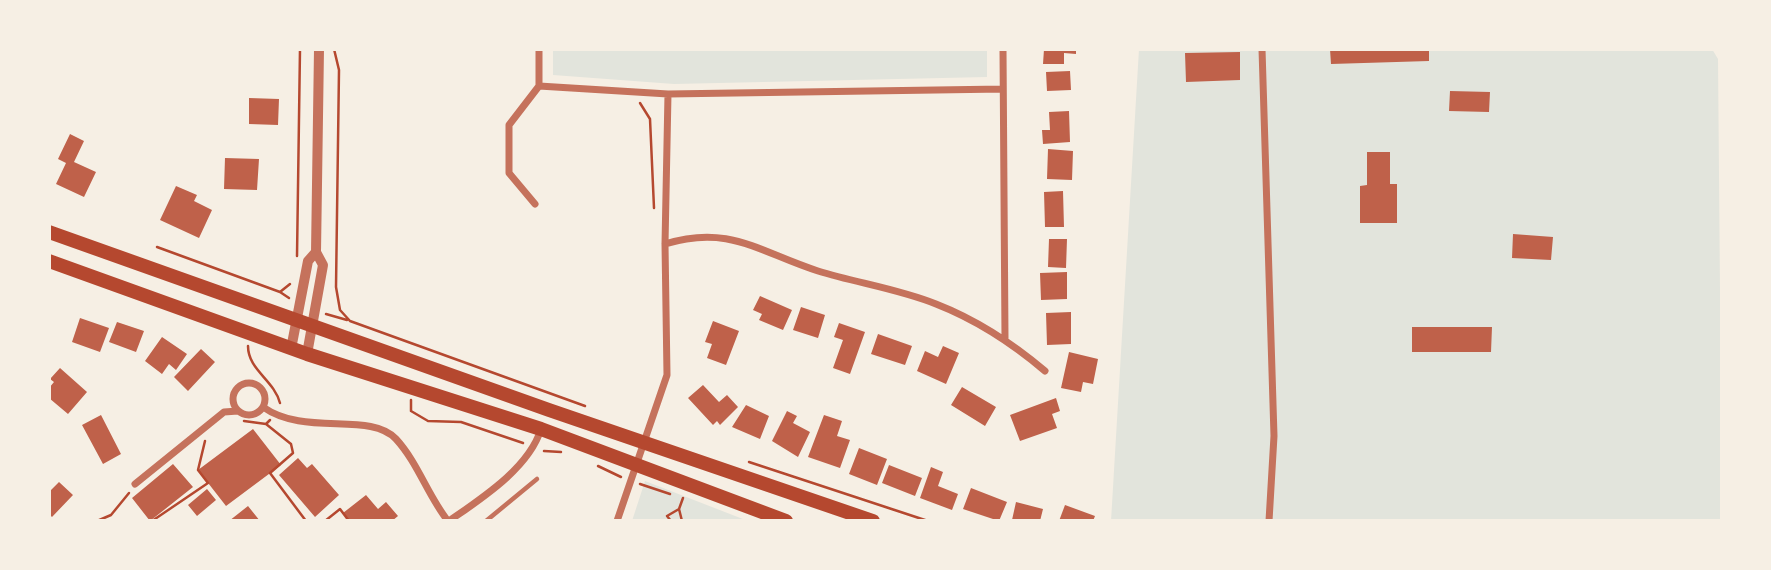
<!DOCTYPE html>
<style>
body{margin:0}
#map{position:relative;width:1771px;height:570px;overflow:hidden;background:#f6efe4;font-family:Roboto,sans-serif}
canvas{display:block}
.frame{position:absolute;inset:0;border:51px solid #f6efe4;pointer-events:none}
</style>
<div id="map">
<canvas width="1771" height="570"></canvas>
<div class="frame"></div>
</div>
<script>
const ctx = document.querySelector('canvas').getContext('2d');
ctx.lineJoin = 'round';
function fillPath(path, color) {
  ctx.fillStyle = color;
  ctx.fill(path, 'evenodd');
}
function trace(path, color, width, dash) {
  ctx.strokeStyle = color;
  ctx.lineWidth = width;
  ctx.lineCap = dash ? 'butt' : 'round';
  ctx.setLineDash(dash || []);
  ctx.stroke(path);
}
const green = new Path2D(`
 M553 49H987V77L674 84 553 75Z
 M1139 49H1712L1718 59 1722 521H1111Z
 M645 481 748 521H632Z`);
const building = new Path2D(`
 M1044 49H1076V54L1064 53V64H1043Z
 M1330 49H1429V61L1331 64Z
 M1240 52V80L1186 82 1185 53Z
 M1070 71 1071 90 1047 91 1046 72Z
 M1450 91 1490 92 1489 112 1449 111Z
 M249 98 279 99 278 125 249 124Z
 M1069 111 1070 142 1043 144 1042 130H1050L1049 112Z
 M70 134 84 141 74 162 96 172 84 197 56 184 66 163 58 159Z
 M1048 149 1073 151 1072 180 1047 179Z
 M1367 152H1390V184H1397V223H1360V186L1367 185Z
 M225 158 259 159 257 190 224 189Z
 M176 186 197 195 194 201 212 210 199 238 160 220Z
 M1063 191 1064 227H1045L1044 192Z
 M1513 234 1553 237 1551 260 1512 258Z
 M1049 239H1067L1066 268 1048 267Z
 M1067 272V299L1041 300 1040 273Z
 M760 296 792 310 783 330 759 320 762 314 753 310Z
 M801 307 825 315 818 338 793 330Z
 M1071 312V344L1047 345 1046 313Z
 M80 318 109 328 100 352 72 342Z
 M713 321 739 331 726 365 707 358 712 344 705 342Z
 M117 322 144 331 136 352 109 342Z
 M839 323 865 332 850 374 833 368 843 340 834 337Z
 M1412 327H1492L1491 352H1412Z
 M878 334 912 346 905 365 871 354Z
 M162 337 187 354 176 370 169 364 162 374 145 361Z
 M943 346 959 353 946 384 917 371 925 351 938 357Z
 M201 349 215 362 188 391 174 377Z
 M1069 352 1098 359 1093 384 1083 382 1081 392 1061 388Z
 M60 368 87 392 68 414 49 398V388L54 382 50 379Z
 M703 385 719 402 727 395 738 407 720 425 717 421 713 425 688 398Z
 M962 387 996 407 985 426 951 405Z
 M1056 398 1060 411 1052 414 1057 428 1020 441 1010 415Z
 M746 405 769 416 760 439 732 427Z
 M787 411 797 416 793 423 810 432 798 457 772 441Z
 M101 415 121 454 103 464 82 425Z
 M824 415 842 421 837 436 850 440 840 468 808 457Z
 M253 429 281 465 226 506 198 470Z
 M859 448 887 459 877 485 849 474Z
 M298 458 307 468 312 464 339 495 315 517 279 475Z
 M173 464 193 487 150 521 132 498Z
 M889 465 922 478 915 496 882 483Z
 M931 467 943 472 938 486 958 494 952 510 920 498Z
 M59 482 73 495 52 517 49 514V492Z
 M971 488 1007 502 999 521 963 509Z
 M207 489 216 500 197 516 188 505Z
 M366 495 378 509 386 502 398 516 392 521H349L343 513Z
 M1016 502 1043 509 1040 521 1012 520Z
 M1065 505 1095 516 1093 521H1059Z
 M248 506 260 521H229Z`);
const path = new Path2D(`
 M334 49 339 70 336 287 340 310 350 321 585 406
 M640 103 650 119 654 208
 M157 247 280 292 289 298
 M297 256 300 49
 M280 292 290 284
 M326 314 347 320
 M248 346C248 370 274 380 280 403
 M411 400V411L428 421 461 422 523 443
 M244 421 266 424 270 420
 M266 424 291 444 293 453 270 473 306 521
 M544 451 561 452
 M749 462 928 521
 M598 466 621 477
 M640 484 670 494
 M679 509 682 521
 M97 521 111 515 129 493
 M152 521 208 483 198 470 205 441
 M325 521 340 509 349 521
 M671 521 667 516 679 509 683 498`);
const service = new Path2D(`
 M486 521 537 479`);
const minor = new Path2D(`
 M1003 49 1005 338
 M1262 49 1274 436 1269 521
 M539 86 668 94 1003 89
 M535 204 509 173V125L539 86V49
 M665 244C729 224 759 252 818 271 857 283 899 289 936 304 977 320 1012 343 1045 371
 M233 399a16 16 0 1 1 32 0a16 16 0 1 1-32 0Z
 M263 407C305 437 370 411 396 439 418 463 428 496 448 521
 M135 484 224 412 238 411
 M449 521C482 498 529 468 541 429
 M617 521 667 375 665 244 668 94`);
const tertiary = new Path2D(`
 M291 349 308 261 316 252
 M307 354 323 265 316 252 319 49`);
const primary = new Path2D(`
 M49 232 549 410 873 521
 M49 261 307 354 541 429 786 521`);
fillPath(green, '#e2e4dc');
fillPath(building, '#bf614a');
trace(path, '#b5482f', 2.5);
trace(service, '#c5725c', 4.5);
trace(minor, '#c5725c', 7);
trace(tertiary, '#c5725c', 10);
trace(primary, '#b5482f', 14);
</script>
